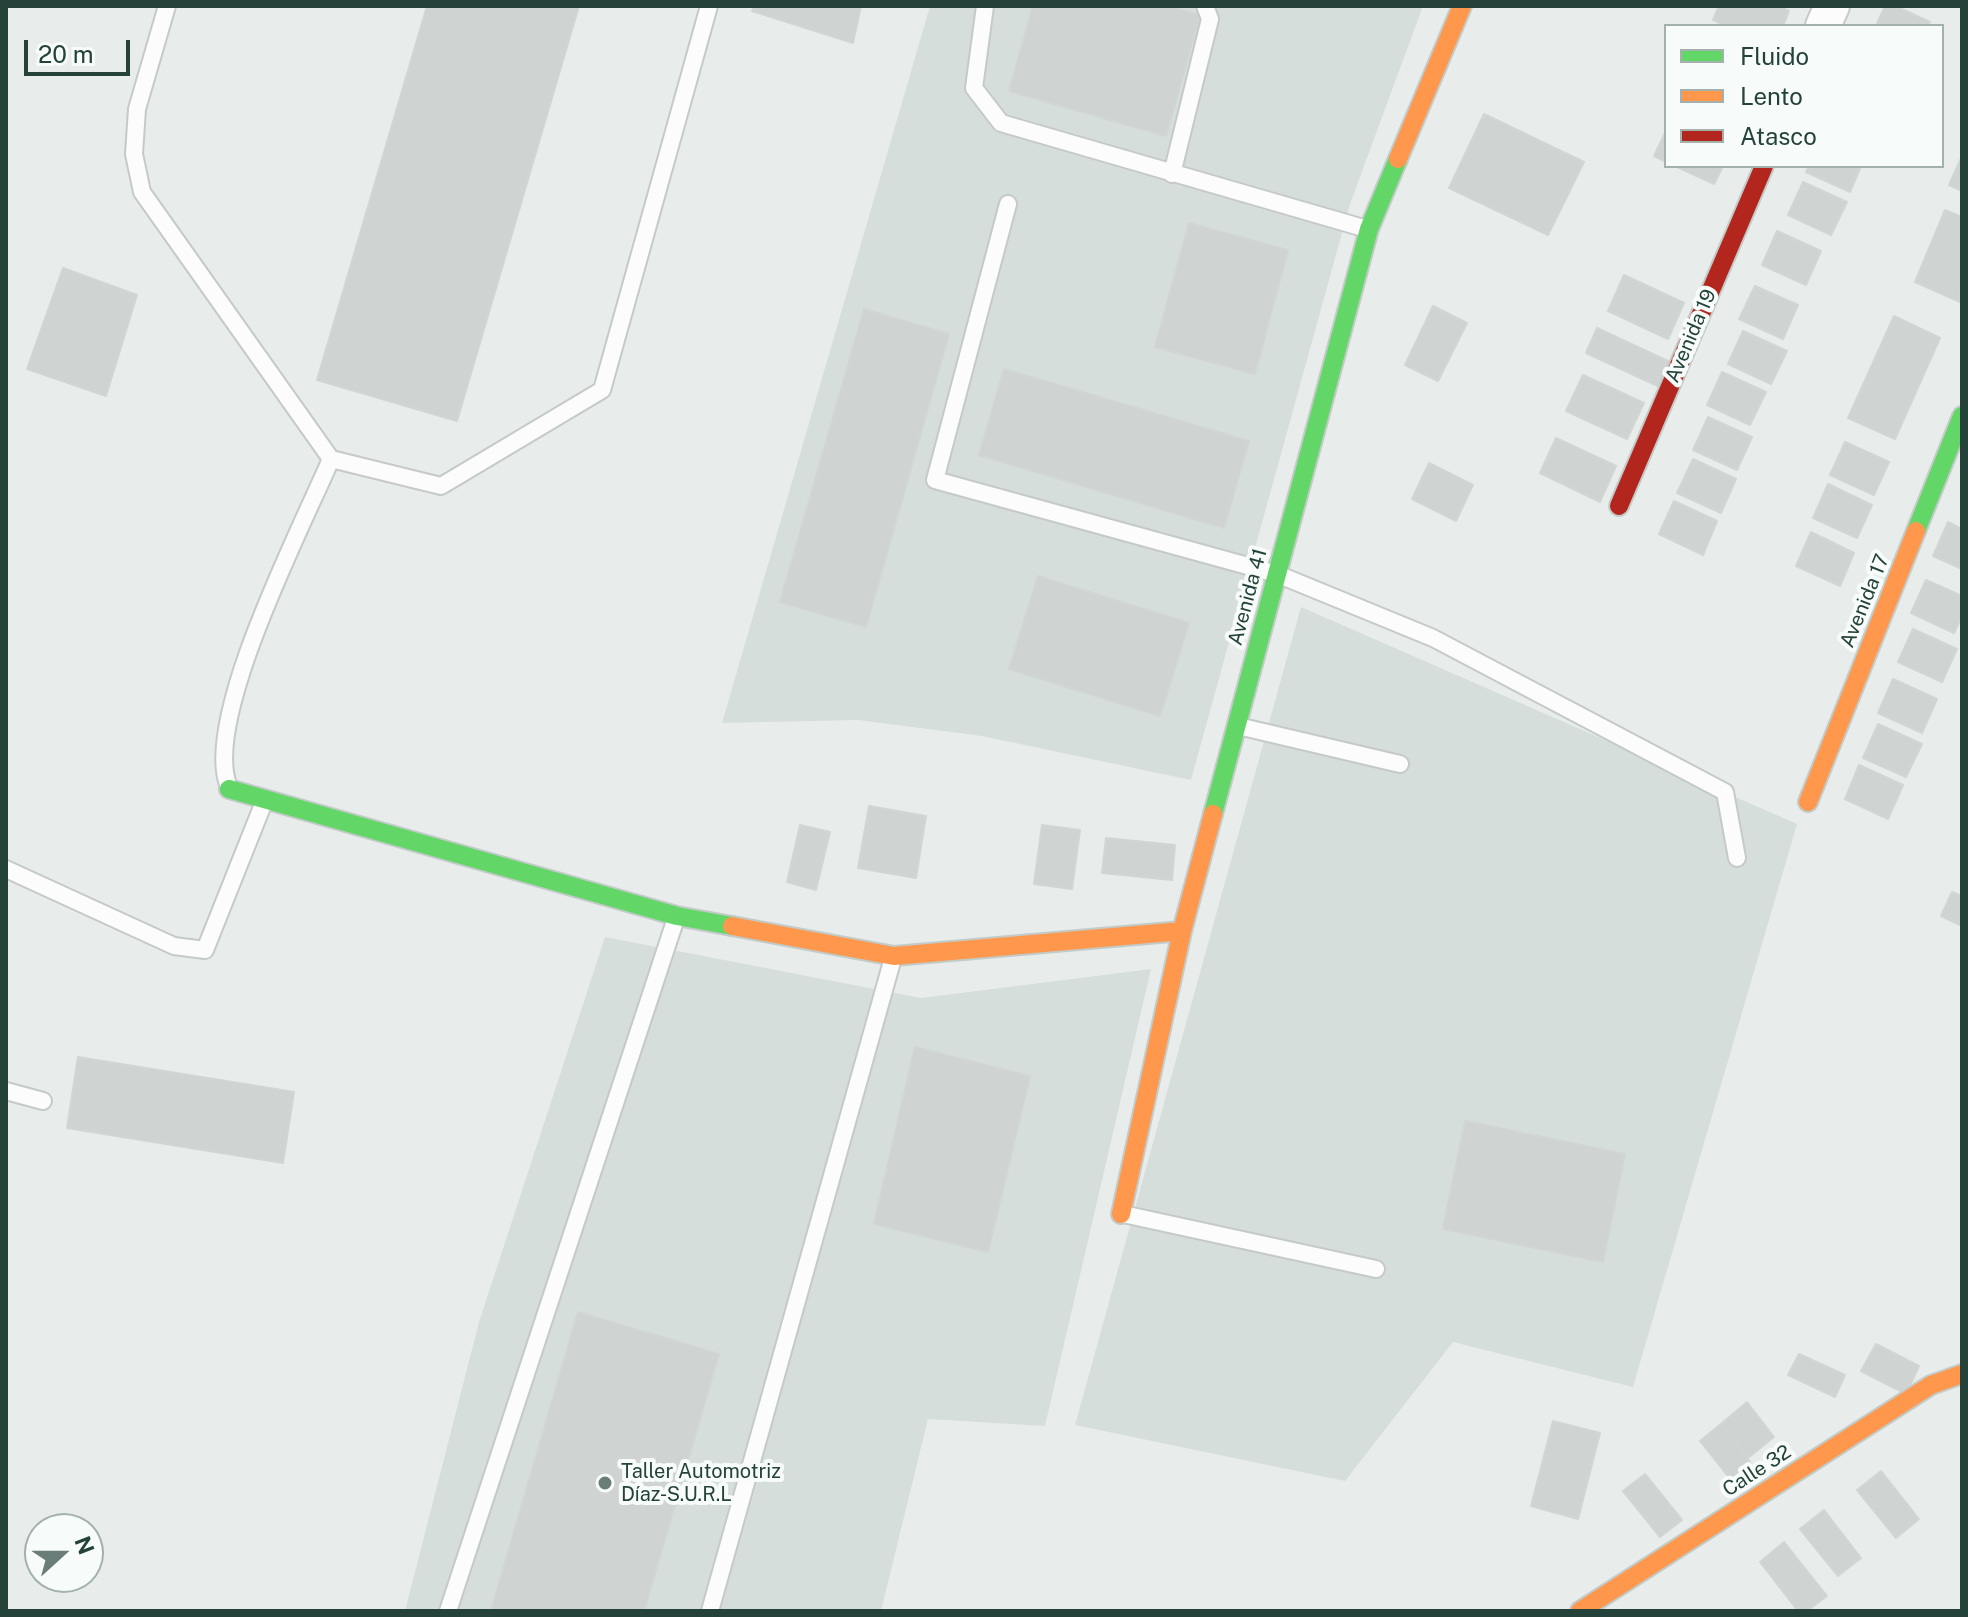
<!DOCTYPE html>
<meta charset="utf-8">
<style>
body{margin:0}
#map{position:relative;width:1968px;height:1617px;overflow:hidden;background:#e8edeb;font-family:"Public Sans",sans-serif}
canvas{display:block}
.frame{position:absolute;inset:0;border:8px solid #24423a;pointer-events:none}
.legend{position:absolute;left:1664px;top:24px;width:280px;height:144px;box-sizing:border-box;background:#f7fbf9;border:2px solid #a3b1ad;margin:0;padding:10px 14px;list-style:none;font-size:24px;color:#24423a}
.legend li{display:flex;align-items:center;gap:16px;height:40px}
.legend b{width:40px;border:2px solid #a3b1ad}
.north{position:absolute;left:24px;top:1513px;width:80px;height:80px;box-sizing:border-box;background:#f7fbf9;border:2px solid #a3b1ad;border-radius:50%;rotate:69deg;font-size:22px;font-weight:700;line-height:32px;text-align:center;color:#24423a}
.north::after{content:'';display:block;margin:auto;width:28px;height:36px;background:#697e78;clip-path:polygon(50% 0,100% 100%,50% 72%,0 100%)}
.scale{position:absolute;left:24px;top:40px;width:106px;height:36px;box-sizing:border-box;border:4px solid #24423a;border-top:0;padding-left:10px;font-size:24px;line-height:28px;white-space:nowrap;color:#24423a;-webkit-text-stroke:6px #f7fbf9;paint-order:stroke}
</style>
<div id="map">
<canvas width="1968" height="1617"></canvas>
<div class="frame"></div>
<ul class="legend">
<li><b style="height:10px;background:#63d668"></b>Fluido</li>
<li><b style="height:10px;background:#ff974d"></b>Lento</li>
<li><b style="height:10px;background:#b3261e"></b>Atasco</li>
</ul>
<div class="north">N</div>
<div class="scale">20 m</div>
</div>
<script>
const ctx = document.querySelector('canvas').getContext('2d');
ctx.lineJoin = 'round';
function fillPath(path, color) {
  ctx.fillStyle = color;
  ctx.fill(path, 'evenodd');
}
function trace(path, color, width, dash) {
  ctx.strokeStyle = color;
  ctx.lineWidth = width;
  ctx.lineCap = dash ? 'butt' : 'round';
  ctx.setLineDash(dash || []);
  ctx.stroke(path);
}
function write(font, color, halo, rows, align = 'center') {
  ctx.font = font + ' "Public Sans",sans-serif';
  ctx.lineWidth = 8;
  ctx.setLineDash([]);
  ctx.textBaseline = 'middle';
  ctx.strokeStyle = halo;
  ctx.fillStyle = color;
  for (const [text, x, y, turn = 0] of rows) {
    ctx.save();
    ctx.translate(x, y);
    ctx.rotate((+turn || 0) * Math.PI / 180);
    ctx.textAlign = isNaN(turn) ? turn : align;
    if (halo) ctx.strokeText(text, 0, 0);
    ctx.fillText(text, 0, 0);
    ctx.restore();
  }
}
const built = new Path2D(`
 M930 6H1423L1350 204 1191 780 982 736 858 720 722 723Z
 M1301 607 1797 824 1633 1387 1453 1342 1345 1481 1075 1425Z
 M605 937 921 998 1151 969 1045 1426 928 1419 881 1611H405L479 1322Z`);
const building = new Path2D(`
 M427 6H579L457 421 317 380Z
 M754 6H861L853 43 752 11Z
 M1033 6H1169L1200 15 1166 136 1009 91Z
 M1719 6H1778L1789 11 1783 26H1726L1713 20Z
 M1885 6H1895L1930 22 1928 26H1876Z
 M1484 114 1584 162 1548 235 1449 188Z
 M1666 131V162L1654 156Z
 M1962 156V191L1949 185Z
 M1675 166H1723L1714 184Z
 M1809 166H1861L1850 192 1806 172Z
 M1803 182 1847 202 1831 235 1788 215Z
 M1945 210 1962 217 1960 302 1915 282Z
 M1189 223 1288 250 1255 374 1155 347Z
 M1777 231 1821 251 1806 285 1762 265Z
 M63 268 137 295 106 396 27 369Z
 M1624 275 1684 303 1668 339 1608 311Z
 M1755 286 1798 305 1783 339 1739 319Z
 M1433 306 1467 323 1438 381 1405 365Z
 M864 309 949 334 866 627 780 602Z
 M1894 316 1940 338 1895 439 1848 418Z
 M1597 328 1670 362 1660 387 1586 353Z
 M1743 331 1787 351 1771 384 1728 364Z
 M1004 369 1249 441 1224 528 979 455Z
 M1722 372 1766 392 1750 425 1707 405Z
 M1583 375 1644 403 1627 439 1566 411Z
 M1708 417 1752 437 1737 470 1693 450Z
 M1556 438 1616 466 1600 502 1540 473Z
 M1845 442 1889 462 1874 495 1830 475Z
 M1693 459 1736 479 1721 513 1677 493Z
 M1429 463 1473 485 1456 521 1412 499Z
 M1828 484 1872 505 1857 538 1813 518Z
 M1674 501 1717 521 1703 555 1659 534Z
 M1948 522 1962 529V569L1933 556Z
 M1811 532 1854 553 1840 586 1796 566Z
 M1038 576 1189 623 1160 716 1009 669Z
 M1926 580 1962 596V616L1954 633 1911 613Z
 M1913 629 1957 649 1942 682 1898 662Z
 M1893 679 1937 699 1922 733 1878 713Z
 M1878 724 1922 744 1906 777 1863 758Z
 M1859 765 1903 785 1888 819 1845 799Z
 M869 806 926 816 916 878 858 868Z
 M800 825 830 832 816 890 787 882Z
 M1042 825 1080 830 1072 889 1034 884Z
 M1106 838 1175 845 1172 880 1102 873Z
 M1952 892 1962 896V926L1941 916Z
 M915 1047 1030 1076 988 1252 874 1224Z
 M78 1057 294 1092 283 1163 67 1128Z
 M1465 1121 1625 1154 1603 1262 1443 1229Z
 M578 1312 719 1354 644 1611H491Z
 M1876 1344 1919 1366 1906 1394 1861 1371Z
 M1799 1354 1845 1375 1835 1397 1788 1375Z
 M1747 1402 1774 1437 1748 1458 1721 1424Z
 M1553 1421 1600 1433 1578 1519 1531 1506Z
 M1721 1424 1751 1463 1731 1480 1700 1441Z
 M1881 1471 1919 1519 1896 1538 1857 1490Z
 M1645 1474 1682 1520 1660 1537 1623 1491Z
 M1824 1510 1861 1558 1838 1576 1800 1529Z
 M1784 1542 1827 1596 1807 1611H1798L1760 1562Z`);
const lane = new Path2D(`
 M167 6 137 109 134 154 142 192 331 459 441 486 602 390 709 6
 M985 6 974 88 1001 123 1367 229
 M1172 174 1210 19 1205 6
 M1008 204 935 480 1277 574 1433 638 1725 792 1737 858
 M1238 726 1400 764
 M229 787C201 722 302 527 331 459
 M6 869 174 946 205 950 264 802
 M6 1091 43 1101
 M1123 1214 1376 1269
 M448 1611 676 918
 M710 1611 893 958`);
const street = new Path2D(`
 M1823 26 1832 6`);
const fast = new Path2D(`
 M1916 531 1962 416
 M229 789 677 916 732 926
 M1213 814 1369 229 1398 159`);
const slow = new Path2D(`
 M1398 159 1462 6
 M1808 802 1916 531
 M732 926 894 956 1182 931
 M1121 1214 1182 931 1213 814
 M1580 1611 1931 1385 1962 1374`);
const jam = new Path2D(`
 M1619 506 1764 166`);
const markers = [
 [605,1483,8,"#697e78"]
];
const streetNames = [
 ["Avenida 19",1691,336,-67],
 ["Avenida 41",1248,597,-75],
 ["Avenida 17",1865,601,-68],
 ["Calle 32",1757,1471,-33]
];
const poiNames = [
 ["Taller Automotriz",621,1472],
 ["Díaz-S.U.R.L",621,1495]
];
fillPath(built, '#d6dedb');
fillPath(building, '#cfd4d2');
trace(building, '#d1d6d4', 2);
trace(lane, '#c5cac8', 20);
trace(street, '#c5cac8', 38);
trace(fast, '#c3cbc8', 22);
trace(slow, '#c3cbc8', 22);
trace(jam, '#c3cbc8', 22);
trace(lane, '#fcfcfc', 16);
trace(street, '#fcfcfc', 34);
trace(fast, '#63d668', 18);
trace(slow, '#ff974d', 18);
trace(jam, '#b3261e', 18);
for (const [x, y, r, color] of markers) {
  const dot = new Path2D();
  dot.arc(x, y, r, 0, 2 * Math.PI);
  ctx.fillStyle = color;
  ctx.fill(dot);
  trace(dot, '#f7fbf9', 3);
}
write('20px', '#24423a', '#f7fbf9', streetNames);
write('20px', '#24423a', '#f7fbf9', poiNames, 'left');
</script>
